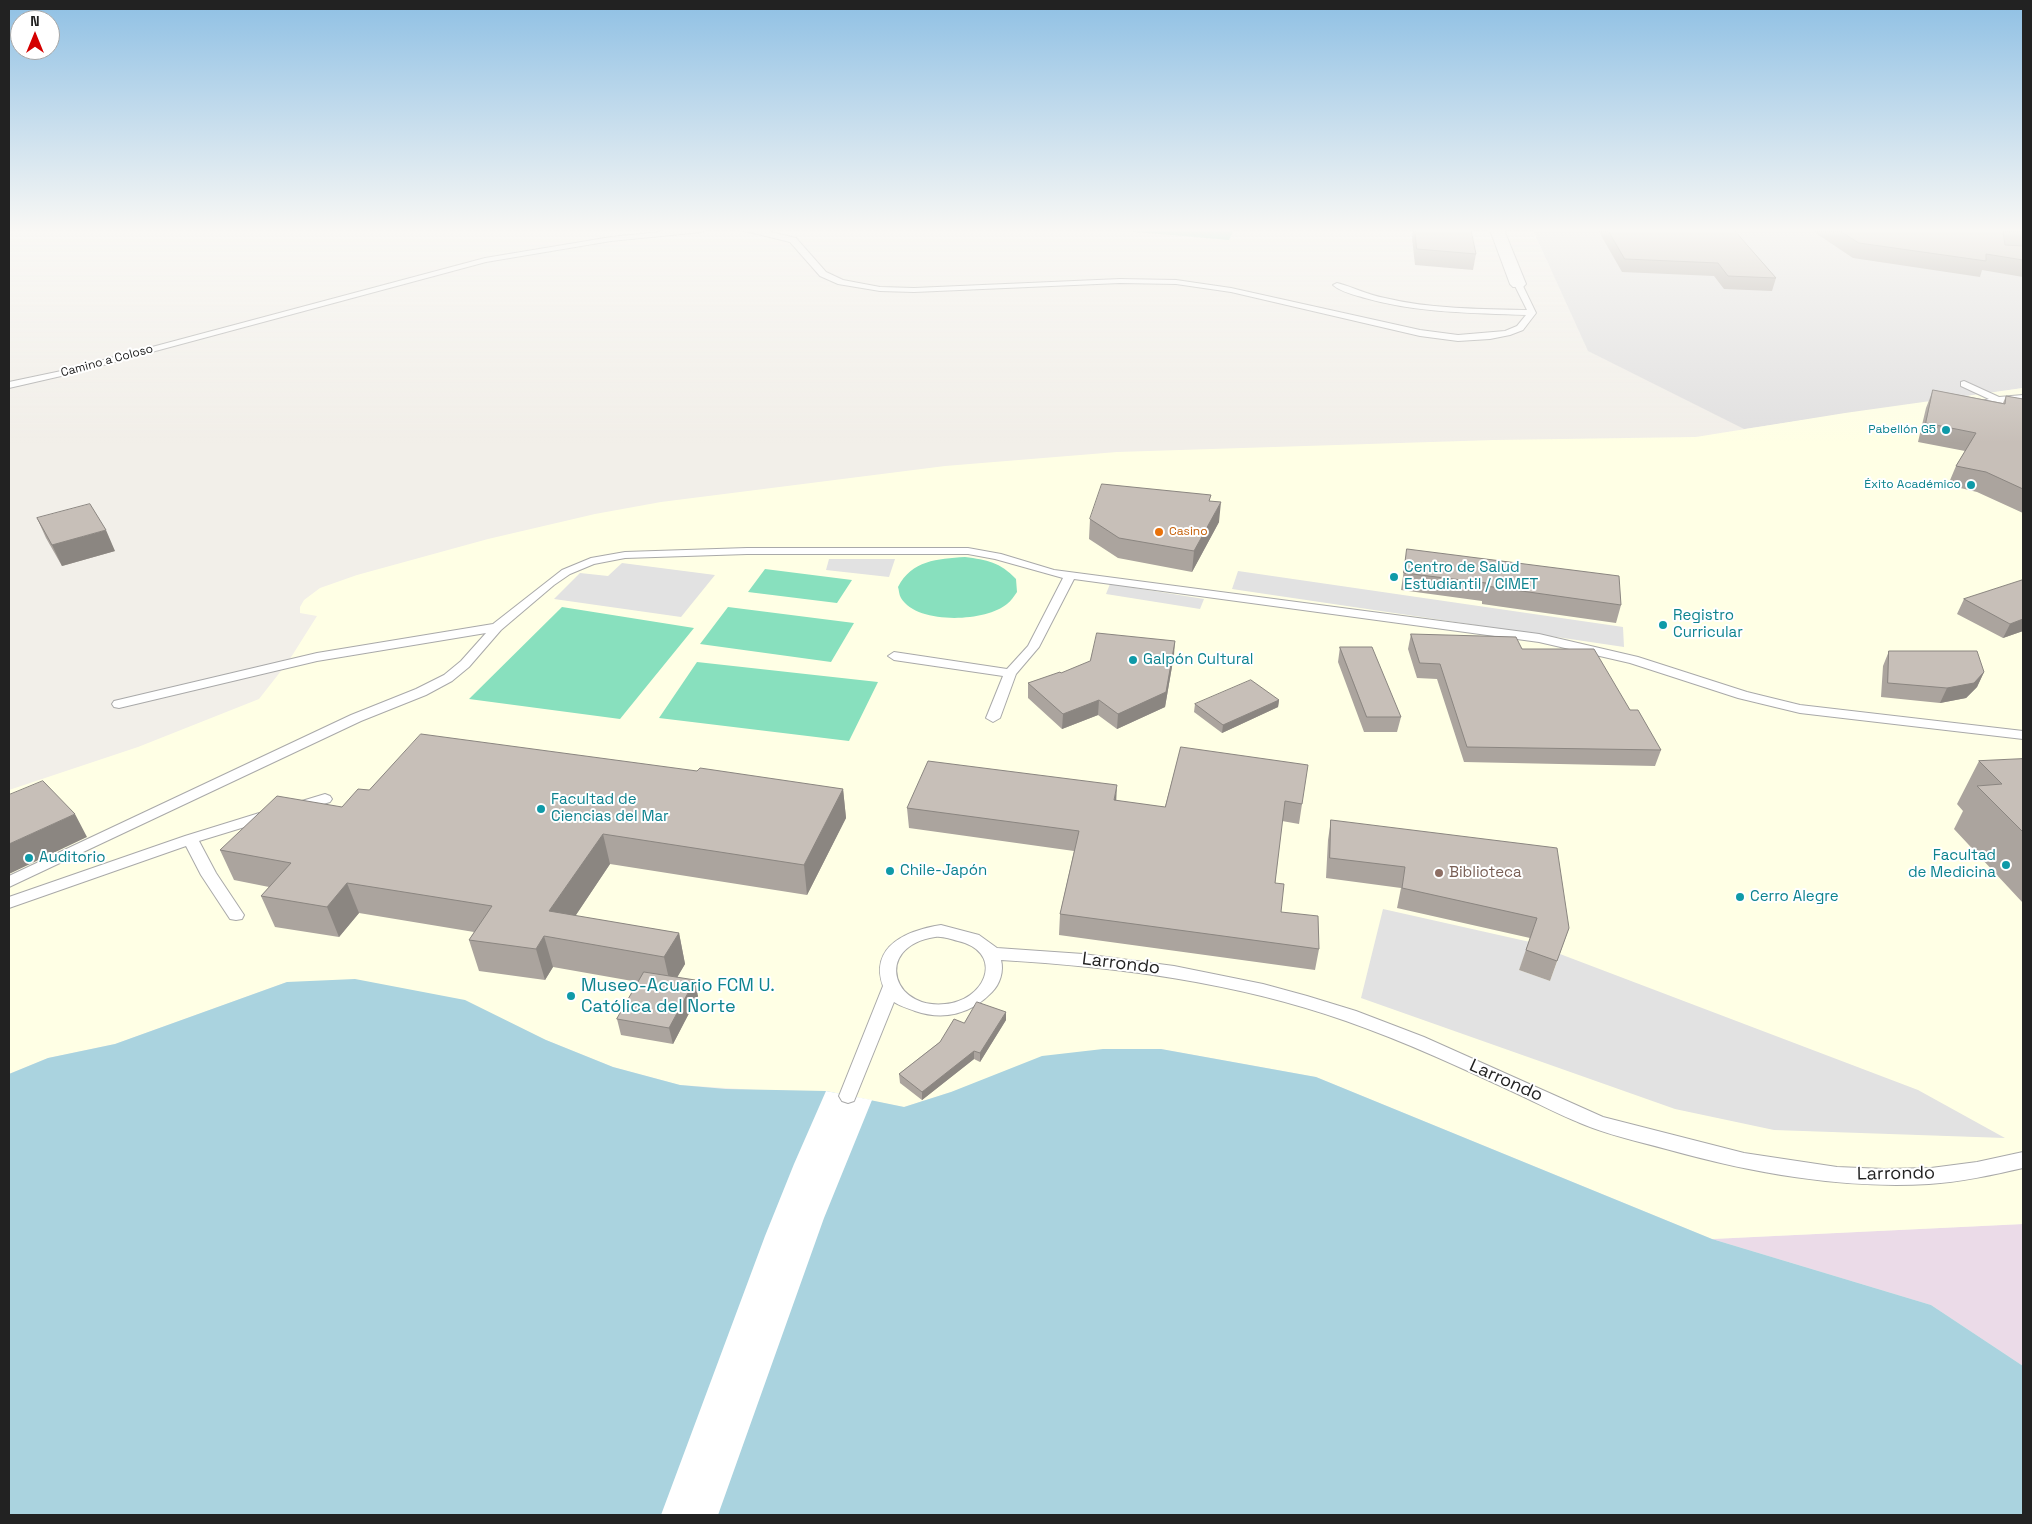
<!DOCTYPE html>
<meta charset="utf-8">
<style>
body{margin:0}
#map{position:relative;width:2032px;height:1524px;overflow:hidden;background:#f2efe9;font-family:"Space Grotesk",sans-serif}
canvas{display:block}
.frame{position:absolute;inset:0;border:10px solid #222;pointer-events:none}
.north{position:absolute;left:10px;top:10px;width:50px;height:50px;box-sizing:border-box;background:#fff;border:1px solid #a7a7a7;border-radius:50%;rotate:0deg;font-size:14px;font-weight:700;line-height:20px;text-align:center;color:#222}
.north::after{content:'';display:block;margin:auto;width:18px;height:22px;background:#d40000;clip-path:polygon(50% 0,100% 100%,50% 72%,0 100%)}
</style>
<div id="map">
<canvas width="2032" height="1524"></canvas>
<div class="frame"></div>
<div class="north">N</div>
</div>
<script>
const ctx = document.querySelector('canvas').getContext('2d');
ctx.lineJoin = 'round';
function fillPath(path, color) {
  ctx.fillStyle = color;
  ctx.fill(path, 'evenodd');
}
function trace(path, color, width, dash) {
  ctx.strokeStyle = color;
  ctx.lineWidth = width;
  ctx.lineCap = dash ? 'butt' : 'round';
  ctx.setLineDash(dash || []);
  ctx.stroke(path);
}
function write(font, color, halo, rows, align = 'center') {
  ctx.font = font + ' "Space Grotesk",sans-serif';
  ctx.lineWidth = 4;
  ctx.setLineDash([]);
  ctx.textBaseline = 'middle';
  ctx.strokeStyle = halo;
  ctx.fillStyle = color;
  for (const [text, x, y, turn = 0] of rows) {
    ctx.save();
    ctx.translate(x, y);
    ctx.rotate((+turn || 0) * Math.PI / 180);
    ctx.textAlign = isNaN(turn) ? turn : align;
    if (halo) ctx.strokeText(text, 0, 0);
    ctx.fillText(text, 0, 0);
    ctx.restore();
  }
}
const residential = new Path2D(`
 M1533 230H2023V388L1744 429 1588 351Z`);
const industrial = new Path2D(`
 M2023 1224V1366L1931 1305 1712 1239Z`);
const education = new Path2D(`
 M2023 388V1224L1712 1239 1316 1077 1161 1049 951 1092 904 1107 848 1096 680 1085 613 1067 546 1040 287 982 115 1044 48 1058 9 1074V790L138 747 259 699 288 662 317 616 300 613V607L304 600 320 588 357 575 488 539 595 514 661 502 945 466 1117 452 1494 440 1696 437 1845 413Z`);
const pitch = new Path2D(`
 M1114 230H1234L1229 240Z
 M965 557C987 560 1000 562 1016 579L1017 592C1014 596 1011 601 1007 604 986 622 917 625 901 598 899 595 899 590 898 587 912 560 937 559 965 557Z
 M765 569 852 580 837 603 748 592Z
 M562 607 694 628 620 719 469 699Z
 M728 607 854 623 831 662 700 644Z
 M697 662 878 682 849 741 659 718Z`);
const parking = new Path2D(`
 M829 559H895L889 577 826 570Z
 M622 563 715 575 681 617 554 599 580 573 608 576Z
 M1238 571 1623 627 1624 647 1232 589Z
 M1110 584 1204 599 1200 609 1106 594Z
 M1383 909 1530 942 1519 970 1550 981 1560 954 1918 1090 2005 1138 1774 1130 1675 1109 1361 998Z`);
const water = new Path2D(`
 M355 979 465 1000 546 1040 613 1067 680 1085 726 1089 826 1091 904 1107 951 1092 1042 1056 1103 1049H1161L1316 1077 1712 1239 1931 1305 2023 1366V1515H9V1074L48 1058 115 1044 287 982Z`);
const pier = new Path2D(`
 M826 1091 872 1100 824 1218 718 1515H661L765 1236 794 1164Z`);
const service = new Path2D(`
 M679 230H705L702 232 611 241 486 262 70 374 9 388V382L66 370 485 258 611 237Z
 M741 230 767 231 796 238 826 272 843 280 880 287 914 288 1120 279 1176 280 1231 288 1420 330 1458 335 1505 331 1517 326 1526 315C1472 313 1418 313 1365 298 1355 295 1341 292 1333 285L1337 283C1353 287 1368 295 1385 298 1431 309 1479 309 1527 310L1514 284 1518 282 1522 284 1536 313 1523 330 1510 335 1490 339 1458 341 1420 336 1231 292 1176 284 1120 283 914 292 880 291 838 284 820 276 790 242Z
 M1964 381 1999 397 2023 395V401L1972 408V404L1989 399 1961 386V382Z
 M747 548H968L1001 554 1054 570 1539 634 1638 657 1747 692 1800 705 2023 731V739L1800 713 1738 698 1630 663 1539 642 1074 579 1039 647 1016 674 1000 718 993 722 986 718 1003 676 894 660 888 656 894 652 1007 669 1028 646 1063 578 995 559 968 554H747L625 558 594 564 570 574 554 585 501 630 469 667 452 681 426 695 361 721 9 887V876L351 715 416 689 444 675 461 661 486 633 317 661 119 708 114 707 112 704 114 701 317 653 493 624 562 570 591 558 625 552Z
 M325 794 330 796 332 799 330 802 297 812 292 810 290 807 292 804Z
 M269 810 274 812 276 815 274 818 199 841 216 873 244 915 242 919 236 920 230 919 201 875 186 846 9 908V897L185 836Z
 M941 925 979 935 997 948 1083 954 1174 966 1263 984 1307 996 1356 1011 1424 1037 1603 1117 1744 1153 1837 1167 1884 1169 1931 1168 1977 1162 2023 1152V1168C1992 1175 1961 1182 1929 1184 1840 1189 1752 1173 1666 1149 1637 1141 1608 1135 1580 1123 1560 1115 1541 1105 1522 1096 1464 1069 1406 1042 1346 1021 1235 982 1118 967 1001 960 1004 971 1000 984 992 992 971 1014 944 1021 915 1011 907 1008 900 1006 894 1002L854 1101 848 1103 842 1101 839 1096 883 986C869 945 909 930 941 925ZM935 937C943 936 950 939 958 941 1002 951 989 995 952 1003 893 1015 871 947 935 937Z`);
const minor = new Path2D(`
 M1490 230H1504L1526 284 1523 287H1513L1510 284Z`);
const wall = new Path2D(`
 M1413 230H1471L1476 254 1473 270 1415 265 1412 238Z
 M1598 230H1734L1776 278 1772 291 1724 289 1714 276 1622 272Z
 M1811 230H2023V277L1982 270 1980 277 1853 258Z
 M1933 390 2003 403 2006 396 2023 399V513L1977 492 1948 485 1956 466 1965 451 1918 442 1926 408Z
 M1211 501 1219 522 1192 572 1118 558 1089 539 1090 519Z
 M37 518 115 551 62 566 46 538Z
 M1407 549 1621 605 1616 623 1482 604V601L1401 590Z
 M2023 580V631L2003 638 1957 614 1964 599Z
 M1411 634 1522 649 1630 710 1661 750 1655 766 1464 762 1437 679 1417 678 1408 649Z
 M1340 647 1401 717 1397 732H1364L1338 662Z
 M1889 651 1984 672 1977 687 1966 698 1940 703 1881 697 1883 666Z
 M1174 655 1165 707 1117 729 1098 715 1062 729 1028 698V683L1061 673Z
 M1279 700 1278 707 1222 733 1194 712 1195 704Z
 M1181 747 1302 804 1299 824 1282 821 1275 883 1281 912 1319 949 1315 970 1059 935 1060 914 1074 851 909 828 907 808 1116 801 1165 807Z
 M2023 759V903L1954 829 1963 811 1957 804 1979 761Z
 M697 771 843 789 846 818 807 895 610 864 575 916 679 933 685 964 677 977 698 996 673 1044 621 1035 617 1019 638 982 553 967 545 980 479 971 469 940 474 932 359 913 339 937 275 927 261 896 269 887 234 880 220 850 342 807 369 790Z
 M1331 820 1569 928 1550 981 1519 970 1530 938 1397 908 1401 888 1326 878 1328 840Z
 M1006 1020 980 1062 974 1059 922 1100 900 1083 899 1074 964 1023Z`);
const shadedWall = new Path2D(`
 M1221 502 1219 522 1192 572 1194 551Z
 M106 530 115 551 62 566 52 545Z
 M2023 619V631L2003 638 2010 624Z
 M1175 641 1174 655 1165 707 1117 729 1118 714Z
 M1984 672 1977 687 1966 698 1940 703 1947 688Z
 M1099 700 1098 715 1062 729 1063 714Z
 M1279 700 1278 707 1222 733 1223 725Z
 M1117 785 1116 805 1114 800Z
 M843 789 846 818 807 895 804 865Z
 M75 814 87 837 9 874V844Z
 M603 834 610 864 560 939 549 911Z
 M347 883 359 913 339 937 327 907Z
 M679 933 685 964 671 988 664 957Z
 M544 936 553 967 545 980 536 949Z
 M695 980 698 996 673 1044 669 1028Z
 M1006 1012V1020L980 1062V1053Z
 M974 1051V1059L922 1100V1092Z`);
const building = new Path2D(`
 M1415 230H1471L1476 254 1417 249Z
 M1608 230H1734L1776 278 1728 276 1718 263 1625 259Z
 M1839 230H2004L2003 232 2005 245 2023 246V260L1986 254V261L1859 243Z
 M1933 390 2005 404 2006 396 2023 399V489L1986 472 1956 466 1976 433 1926 423Z
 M1102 484 1211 495 1209 501 1221 502 1194 551 1119 538 1090 519Z
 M90 504 106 530 52 545 37 518Z
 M1407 549 1619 576 1621 605 1486 586V583L1404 573Z
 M2023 580V619L2010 624 1964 599Z
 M1097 633 1175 641 1166 692 1118 714 1099 700 1063 714 1028 683 1060 672 1061 673 1090 661Z
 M1411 634 1516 637 1522 649H1594L1630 710H1638L1661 750 1467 747 1440 664 1420 663Z
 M1340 647H1372L1401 717H1367Z
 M1889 651H1977L1984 672 1974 683 1947 688 1888 683Z
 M1251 680 1279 700 1223 725 1195 704Z
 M421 734 697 771 700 768 843 789 804 865 603 834 549 911 679 933 664 957 544 936 536 949 469 940 492 906 347 883 327 907 261 896 291 863 220 850 277 796 342 807 358 789 369 790Z
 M1181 747 1308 765 1302 804 1285 801 1275 883 1284 884 1281 912 1318 916 1319 949 1060 914 1079 831 907 808 928 761 1117 785 1114 800 1165 807Z
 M2023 759V832L1977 786 2002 784 1979 761Z
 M43 781 75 814 9 844V795Z
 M1331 820 1557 848 1569 928 1557 961 1526 950 1537 918 1402 888 1405 867 1330 858Z
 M644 972 695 980 669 1028 617 1019Z
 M977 1002 1006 1012 980 1053 974 1051 922 1092 899 1074 940 1042 954 1019 964 1023Z`);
const markers = [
 [1946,430,5,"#0f9aa8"],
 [1971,485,5,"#0f9aa8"],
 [1159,532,5,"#e8710a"],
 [1394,577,5,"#0f9aa8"],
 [1663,625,5,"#0f9aa8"],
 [1133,660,5,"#0f9aa8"],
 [541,809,5,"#0f9aa8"],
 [29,858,5,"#0f9aa8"],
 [2006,865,5,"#0f9aa8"],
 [890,871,5,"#0f9aa8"],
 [1439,873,5,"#8d6e63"],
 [1740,897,5,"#0f9aa8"],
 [571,996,5,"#0f9aa8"]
];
const farStreetnames = [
 ["Camino a Coloso",107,361,-15]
];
const farCulturenames = [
 ["Pabellón G5",1936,430],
 ["Éxito Académico",1961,485]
];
const farFoodnames = [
 ["Casino",1169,532]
];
const cultureNames = [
 ["Centro de Salud",1404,568],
 ["Estudiantil / CIMET",1404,585],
 ["Registro",1673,616],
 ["Curricular",1673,633],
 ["Galpón Cultural",1143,660],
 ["Facultad de",551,800],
 ["Ciencias del Mar",551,817],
 ["Facultad",1996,856,"right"],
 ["de Medicina",1996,873,"right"],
 ["Auditorio",39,858],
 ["Chile-Japón",900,871],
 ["Cerro Alegre",1750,897]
];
const educationNames = [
 ["Biblioteca",1449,873]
];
const nearStreetnames = [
 ["Larrondo",1121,964,7],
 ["Larrondo",1506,1081,24],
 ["Larrondo",1896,1174,-1]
];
const nearCulturenames = [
 ["Museo-Acuario FCM U.",581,986],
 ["Católica del Norte",581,1007]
];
fillPath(residential, '#e0dfdf');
fillPath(industrial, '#ebdbe8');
fillPath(education, '#ffffe5');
fillPath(pitch, '#88e0be');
fillPath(parking, '#e2e2e2');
fillPath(water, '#aad3df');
fillPath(pier, '#fff');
trace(service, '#a9a9a9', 2);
trace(minor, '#a9a9a9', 2);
fillPath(service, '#fff');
fillPath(minor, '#fff');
fillPath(wall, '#aba49e');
fillPath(shadedWall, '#8b8681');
fillPath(building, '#c7bfb8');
trace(building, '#8b8681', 1);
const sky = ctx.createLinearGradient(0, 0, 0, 443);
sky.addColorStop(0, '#8fc0e4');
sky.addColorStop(0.52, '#f9f8f5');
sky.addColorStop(1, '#f9f8f500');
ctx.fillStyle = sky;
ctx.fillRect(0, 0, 2032, 443);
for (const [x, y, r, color] of markers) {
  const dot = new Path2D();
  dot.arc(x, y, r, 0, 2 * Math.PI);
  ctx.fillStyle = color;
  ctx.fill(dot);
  trace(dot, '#fff', 2);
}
write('12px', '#222', '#fff', farStreetnames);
write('12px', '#0d838f', '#fff', farCulturenames, 'right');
write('12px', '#c56008', '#fff', farFoodnames, 'left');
write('15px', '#0d838f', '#fff', cultureNames, 'left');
write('15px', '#785e54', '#fff', educationNames, 'left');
write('18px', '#222', '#fff', nearStreetnames);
write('18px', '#0d838f', '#fff', nearCulturenames, 'left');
</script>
